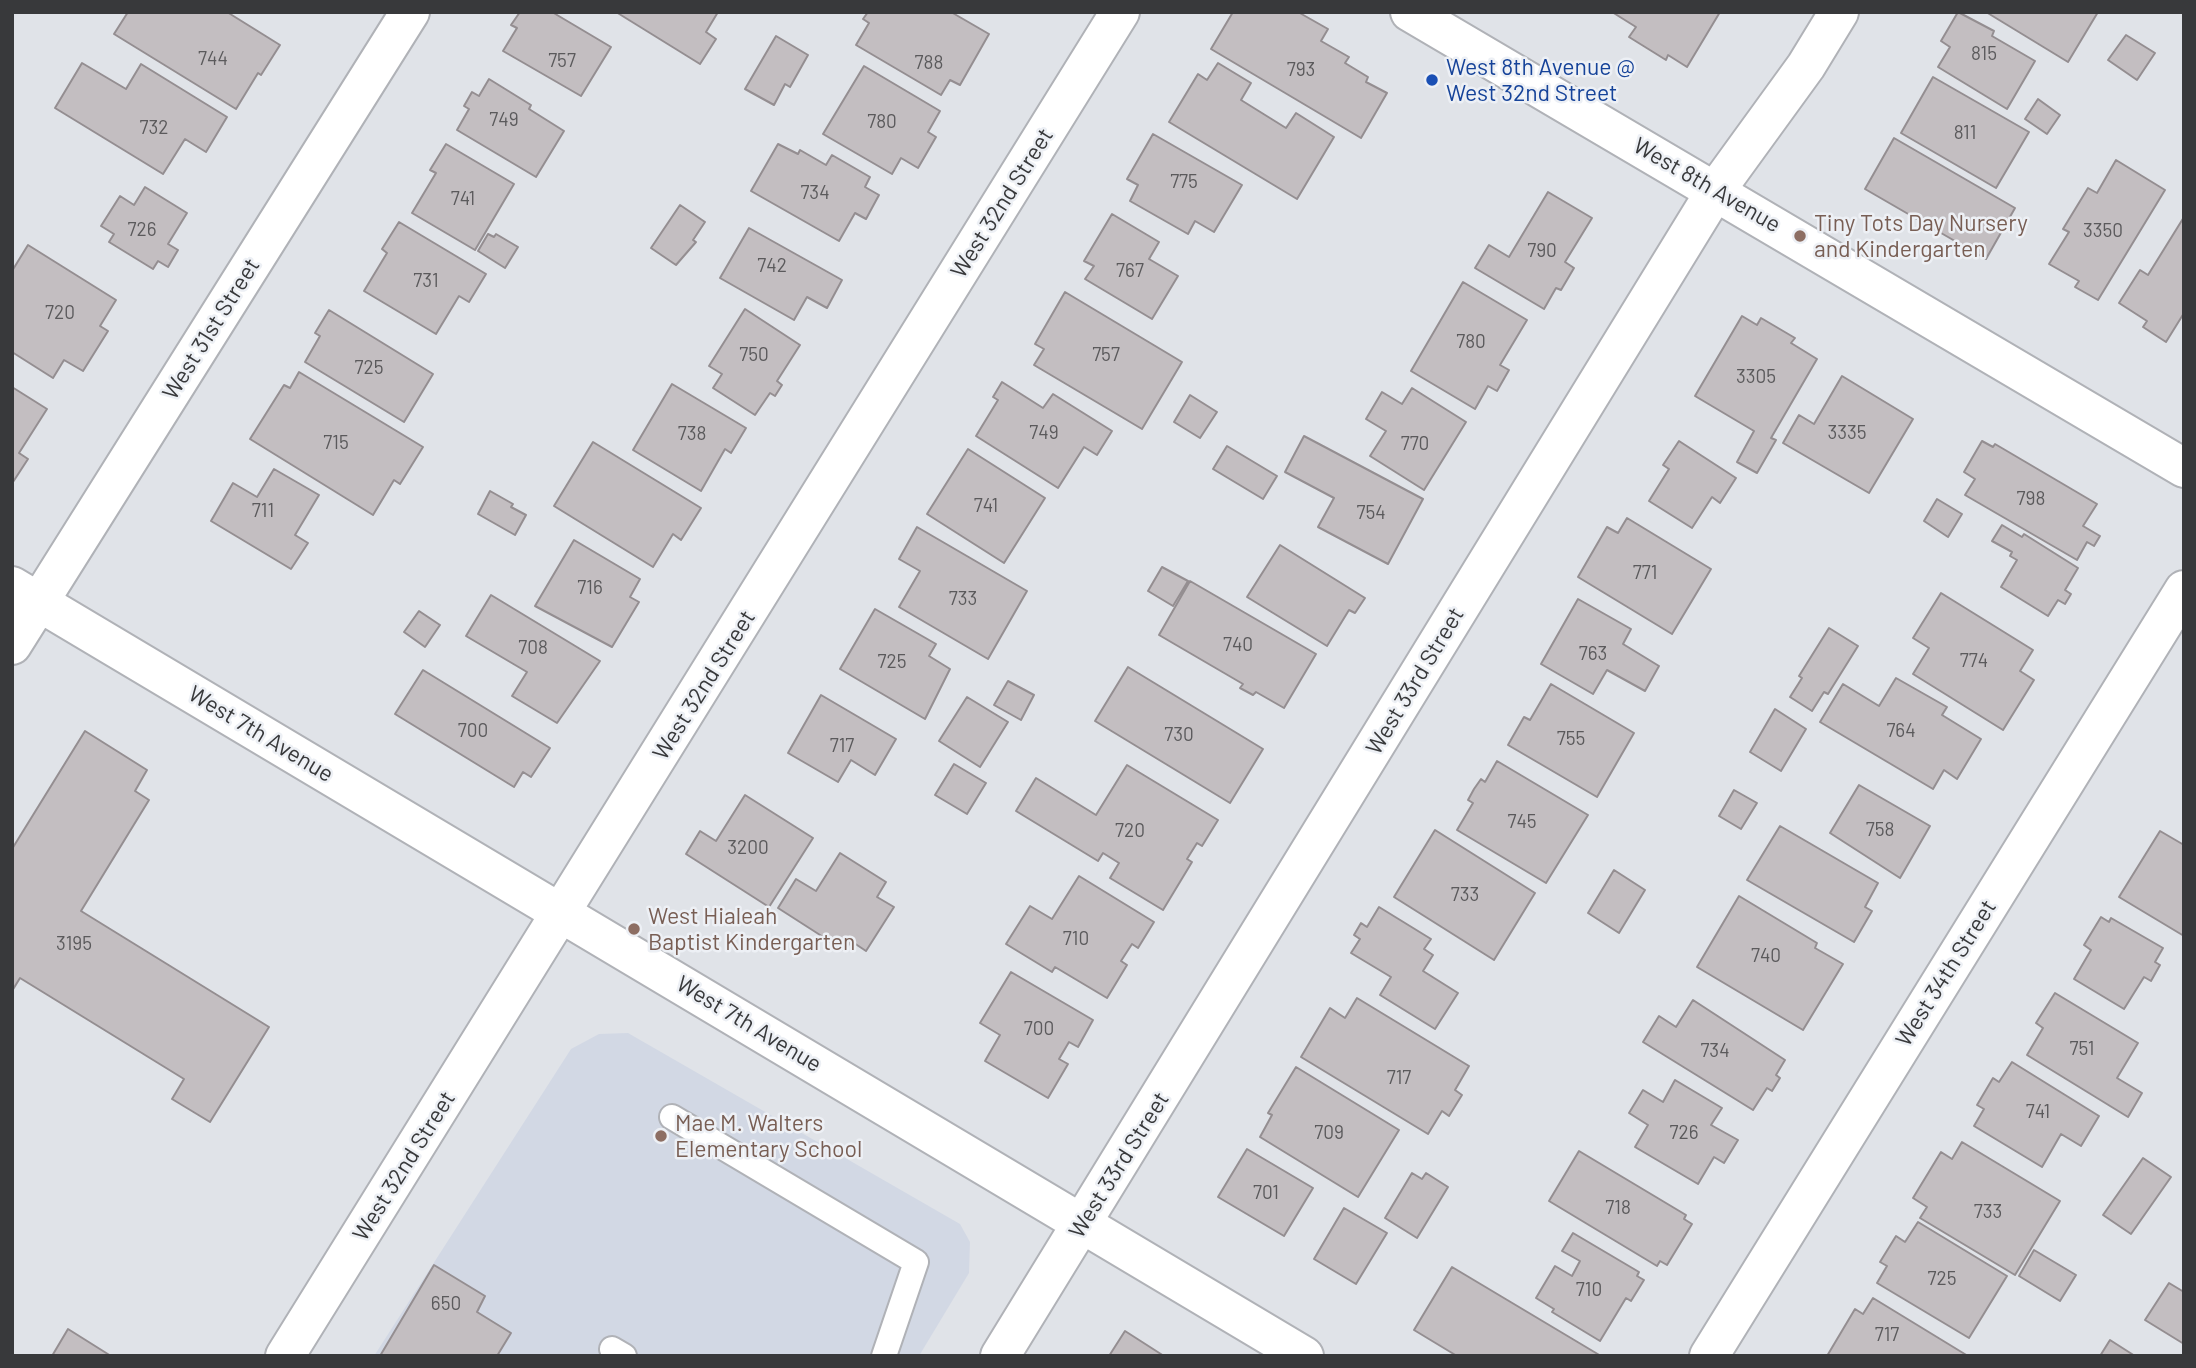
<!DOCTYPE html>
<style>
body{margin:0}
#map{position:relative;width:2196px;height:1368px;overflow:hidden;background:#e0e3e8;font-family:Barlow,sans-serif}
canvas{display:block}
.frame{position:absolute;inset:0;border:14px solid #38393b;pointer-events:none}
</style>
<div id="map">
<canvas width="2196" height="1368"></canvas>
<div class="frame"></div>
</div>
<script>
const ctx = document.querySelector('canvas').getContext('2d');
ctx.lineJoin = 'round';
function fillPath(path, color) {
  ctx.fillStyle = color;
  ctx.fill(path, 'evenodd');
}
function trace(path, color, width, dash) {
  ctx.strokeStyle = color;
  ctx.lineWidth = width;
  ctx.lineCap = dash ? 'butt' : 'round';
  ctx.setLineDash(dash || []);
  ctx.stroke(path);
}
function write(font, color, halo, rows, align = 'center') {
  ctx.font = font + ' Barlow,sans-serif';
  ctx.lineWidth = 5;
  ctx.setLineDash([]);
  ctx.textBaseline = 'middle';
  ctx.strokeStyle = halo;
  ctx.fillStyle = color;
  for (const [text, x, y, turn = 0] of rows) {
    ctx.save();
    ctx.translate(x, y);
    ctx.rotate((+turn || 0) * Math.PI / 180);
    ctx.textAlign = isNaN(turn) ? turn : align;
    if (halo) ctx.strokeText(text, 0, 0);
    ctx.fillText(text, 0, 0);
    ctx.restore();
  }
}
const built = new Path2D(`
 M628 1033 960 1224 970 1242 969 1273 919 1356H374L571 1049 599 1034Z`);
const building = new Path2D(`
 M128 12H227L280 45 261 75 258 73 236 109 114 34Z
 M520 12H552L611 47 581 96 503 51 517 28 511 25Z
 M616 12H718L706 32 716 39 700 64Z
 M951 12 989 34 960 85 950 80 941 95 856 45 869 23 863 19 868 12Z
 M1233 12H1298L1328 29 1321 41 1349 57 1345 63 1368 77 1366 82 1387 93 1361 138 1211 49Z
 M1612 12H1720L1687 67 1668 55 1666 60 1629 37 1636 27Z
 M1958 12 1994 31 1992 36 2035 61 2007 109 1938 67 1950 47 1941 41Z
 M1986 12H2098L2068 62Z
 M2126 35 2155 53 2137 80 2108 60Z
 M776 36 808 55 790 87 785 84 774 105 745 89Z
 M82 63 126 89 141 64 227 117 206 152 185 139 163 174 55 108Z
 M1218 63 1251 83 1241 100 1286 128 1296 113 1334 137 1297 199 1169 122 1198 74 1207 80Z
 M864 66 940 111 928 132 936 137 918 168 901 158 892 174 823 134Z
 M1933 77 2029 132 1996 188 1901 133Z
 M489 79 531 105 529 109 564 131 536 177 457 130 469 109 464 106 472 92 479 96Z
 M2038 99 2060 115 2047 134 2025 119Z
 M1153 134 1242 185 1214 232 1195 221 1188 234 1130 201 1138 185 1127 179Z
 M1894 138 2015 208 1986 259 1865 189Z
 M446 144 514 184 475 250 412 213 436 173 430 170Z
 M778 144 798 154 800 150 826 165 832 155 870 177 865 187 879 195 866 219 855 213 839 241 751 191Z
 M2116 160 2165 190 2098 300 2075 287 2079 281 2049 264 2069 232 2063 229 2088 188 2097 193Z
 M145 187 187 213 168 244 178 250 168 267 158 261 153 269 109 242 114 234 101 226 120 196 134 205Z
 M1548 192 1592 218 1565 262 1574 268 1561 290 1556 288 1544 309 1475 268 1489 245 1509 257Z
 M680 205 705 222 693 240 696 242 676 265 651 248Z
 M1112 214 1159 242 1149 259 1178 276 1152 319 1085 279 1094 266 1084 261Z
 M2184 217V313L2166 342 2143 327 2147 321 2119 303 2140 270 2148 275Z
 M399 222 486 274 469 302 459 296 436 334 364 291 387 253 382 249Z
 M749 228 842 280 827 308 807 297 794 320 720 278Z
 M488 234 494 237 496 234 518 247 505 268 478 251Z
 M28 245 116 300 100 326 108 331 83 371 64 360 53 378 12 352V271Z
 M1463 282 1527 320 1500 365 1509 370 1497 391 1488 386 1475 409 1411 371Z
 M1065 292 1182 362 1142 429 1034 365 1044 349 1035 344Z
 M745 309 800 345 777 381 782 385 775 396 770 393 755 415 713 388 722 374 709 366Z
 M329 310 433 374 404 422 305 362 320 336 315 333Z
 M1742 316 1757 325 1761 318 1795 338 1791 343 1817 359 1771 438 1776 440 1757 473 1737 462 1754 431 1695 396Z
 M299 372 423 447 400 484 394 480 373 515 250 439 284 385 290 388Z
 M1842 376 1913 419 1869 493 1783 443 1799 415 1814 424Z
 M1002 382 1043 408 1053 394 1112 431 1097 455 1084 447 1058 488 976 436 998 400 993 397Z
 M672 384 746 428 731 453 725 449 701 491 633 450Z
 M12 387 47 409 19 453 28 459 13 482Z
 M1412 388 1466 422 1424 490 1370 456 1386 431 1366 419 1382 392 1402 404Z
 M1190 395 1217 412 1200 438 1174 422Z
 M1304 436 1423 499 1388 564 1318 527 1334 498 1285 472Z
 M1679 441 1736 478 1720 503 1712 497 1692 528 1649 501 1669 469 1663 465Z
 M1982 441 1993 447 1995 444 2097 504 2083 526 2100 536 2094 546 2087 542 2077 560 1965 495 1975 479 1964 472Z
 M593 442 701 508 681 540 673 534 653 567 554 506Z
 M1227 446 1277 476 1263 499 1213 469Z
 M968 449 1045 498 1004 563 927 514Z
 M274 469 319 495 295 535 308 543 291 569 211 521 233 483 257 497Z
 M490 491 513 504 511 507 526 515 515 535 478 514Z
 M1937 499 1962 514 1948 537 1924 521Z
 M1627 518 1711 569 1672 634 1578 577 1607 527 1618 533Z
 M2002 525 2022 537 2024 534 2078 568 2065 590 2071 594 2065 604 2058 600 2048 616 2001 587 2017 560 2010 556 2012 552 1992 541Z
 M917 527 1027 591 988 659 899 607 920 571 899 559Z
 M574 540 640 579 630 597 639 602 612 647 535 606Z
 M1280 545 1365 598 1355 613 1349 610 1327 646 1247 597Z
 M1162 567 1188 581 1173 606 1148 591Z
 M1190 581 1316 654 1284 708 1256 692 1253 695 1240 688 1243 684 1159 635Z
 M1941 593 2033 650 2020 671 2034 680 2003 730 1913 674 1929 648 1913 638Z
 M491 595 600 661 557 723 512 696 527 672 466 636Z
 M1578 599 1631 629 1623 644 1659 666 1645 691 1607 670 1593 694 1541 664Z
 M875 609 936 644 929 656 950 669 925 719 840 669Z
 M419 611 440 625 425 647 404 632Z
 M1829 628 1858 646 1828 694 1824 692 1812 711 1790 697 1802 678 1799 676Z
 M1128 667 1263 749 1230 803 1095 721Z
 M423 670 550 748 531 777 523 772 514 787 395 714Z
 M1896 678 1947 707 1942 715 1981 739 1957 779 1944 770 1933 789 1820 722 1843 684 1879 706Z
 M1008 681 1034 695 1021 720 994 705Z
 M1551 684 1634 733 1597 797 1508 745 1524 717 1530 720Z
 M821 695 896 739 875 775 851 760 838 782 788 753Z
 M967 697 1008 722 980 767 939 741Z
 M1775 709 1806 729 1781 771 1750 752Z
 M85 731 147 770 135 791 149 800 81 911 269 1027 210 1122 172 1099 184 1079 20 978 12 991V849Z
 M1497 761 1588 815 1546 883 1457 830 1473 803 1468 800 1474 789 1481 779 1485 782Z
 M954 764 986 783 967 814 935 795Z
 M1127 765 1218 820 1202 846 1197 843 1187 859 1192 862 1163 910 1110 878 1119 863 1103 853 1098 861 1016 811 1036 778 1096 815Z
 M1859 785 1930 826 1900 878 1830 833Z
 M1734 790 1757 803 1741 829 1719 816Z
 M745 795 813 838 769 907 686 854 700 831 716 841Z
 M1780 826 1878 883 1865 907 1872 911 1854 942 1747 880Z
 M1435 830 1535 893 1494 960 1394 897Z
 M2160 831 2184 845V936L2119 897Z
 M840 853 886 882 877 897 894 907 866 951 851 941 845 951 778 908 796 879 816 891Z
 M1614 870 1645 890 1619 933 1588 913Z
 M1079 876 1154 922 1138 948 1132 944 1121 961 1127 965 1107 998 1055 967 1052 972 1006 944 1030 906 1052 919Z
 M1739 896 1817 943 1815 948 1843 964 1803 1030 1697 967Z
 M1379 907 1431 939 1424 949 1433 955 1423 971 1458 993 1435 1029 1380 995 1391 977 1351 953 1360 939 1354 935 1361 923 1367 927Z
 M2101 917 2109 922 2111 918 2163 948 2155 962 2160 965 2151 981 2144 977 2124 1009 2074 979 2091 950 2084 945Z
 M1011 972 1093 1020 1078 1047 1069 1042 1059 1059 1068 1064 1048 1098 985 1061 1000 1035 980 1023Z
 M2055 993 2138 1043 2117 1078 2142 1093 2128 1117 2027 1055 2043 1028 2036 1023Z
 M1357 998 1469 1066 1455 1090 1462 1095 1449 1116 1442 1111 1428 1134 1301 1057 1330 1008 1345 1018Z
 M1693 1000 1785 1060 1776 1075 1780 1078 1772 1091 1767 1088 1753 1110 1643 1042 1659 1016 1676 1027Z
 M2012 1062 2099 1116 2081 1146 2061 1134 2042 1167 1974 1126 1984 1109 1977 1105 1993 1078 1999 1082Z
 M1296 1067 1399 1130 1358 1197 1260 1137 1272 1115 1268 1113Z
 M1675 1080 1722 1108 1711 1125 1738 1140 1724 1163 1714 1157 1698 1184 1635 1147 1648 1125 1629 1113 1643 1090 1663 1102Z
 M1962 1142 2060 1201 2015 1275 1920 1218 1927 1207 1913 1198 1941 1152 1952 1159Z
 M1247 1149 1313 1188 1284 1236 1218 1197Z
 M1579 1151 1686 1215 1684 1219 1692 1224 1667 1265 1660 1261 1657 1266 1549 1201Z
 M2143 1158 2171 1177 2131 1234 2103 1215Z
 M1412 1173 1422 1179 1426 1173 1448 1187 1417 1238 1385 1218Z
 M1344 1208 1387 1233 1356 1284 1314 1259Z
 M1918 1222 2007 1276 1969 1338 1877 1283 1887 1266 1880 1262 1896 1236 1905 1242Z
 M1573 1233 1639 1272 1637 1276 1644 1280 1631 1301 1626 1298 1600 1341 1552 1312 1554 1309 1536 1298 1555 1266 1572 1276 1580 1261 1562 1251Z
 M2034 1250 2076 1275 2060 1301 2019 1276Z
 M434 1265 485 1296 477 1312 511 1333 497 1356H380Z
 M1452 1267 1601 1356H1457L1414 1330Z
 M2169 1283 2184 1292V1344L2145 1320Z
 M1873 1298 1968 1356H1827L1855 1309 1863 1314Z
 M68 1329 111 1356H52Z
 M1125 1331 1164 1356H1109Z
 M2110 1340 2135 1356H2100Z`);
const lane = new Path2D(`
 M672 1117 916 1262 884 1356
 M612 1349 624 1356`);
const street = new Path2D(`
 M12 586 1304 1356
 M12 645 410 12
 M285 1356 1120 12
 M1000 1356 1716 190 1806 66 1839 12
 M1709 1356 2184 590`);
const secondary = new Path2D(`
 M1410 12 2184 468`);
const markers = [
 [1432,80,7,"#1a4fb4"],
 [1800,236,7,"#8d6e63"],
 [634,929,7,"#8d6e63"],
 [661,1136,7,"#8d6e63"]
];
const numberNames = [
 ["815",1984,54],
 ["744",213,59],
 ["757",562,61],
 ["788",929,63],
 ["793",1301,70],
 ["749",504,120],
 ["780",882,122],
 ["732",154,128],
 ["811",1965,133],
 ["775",1184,182],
 ["734",815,193],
 ["741",463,199],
 ["726",142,230],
 ["3350",2103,231],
 ["790",1542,251],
 ["742",772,266],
 ["767",1130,271],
 ["731",426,281],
 ["720",60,313],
 ["780",1471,342],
 ["750",754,355],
 ["757",1106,355],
 ["725",369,368],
 ["3305",1756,377],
 ["749",1044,433],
 ["3335",1847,433],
 ["738",692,434],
 ["715",336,443],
 ["770",1415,444],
 ["798",2031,499],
 ["741",986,506],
 ["711",263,511],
 ["754",1371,513],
 ["771",1645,573],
 ["716",590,588],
 ["733",963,599],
 ["740",1238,645],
 ["708",533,648],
 ["763",1593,654],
 ["774",1974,661],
 ["725",892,662],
 ["700",473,731],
 ["764",1901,731],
 ["730",1179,735],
 ["755",1571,739],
 ["717",842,746],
 ["745",1522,822],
 ["758",1880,830],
 ["720",1130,831],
 ["3200",748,848],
 ["733",1465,895],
 ["710",1076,939],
 ["3195",74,944],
 ["740",1766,956],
 ["700",1039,1029],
 ["751",2082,1049],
 ["734",1715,1051],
 ["717",1399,1078],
 ["741",2038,1112],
 ["709",1329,1133],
 ["726",1684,1133],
 ["701",1266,1193],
 ["718",1618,1208],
 ["733",1988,1212],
 ["725",1942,1279],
 ["710",1589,1290],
 ["650",446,1304],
 ["717",1887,1335]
];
const transitNames = [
 ["West 8th Avenue @",1446,67],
 ["West 32nd Street",1446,93]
];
const streetNames = [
 ["West 8th Avenue",1707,185,30],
 ["West 32nd Street",1002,203,-58],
 ["West 31st Street",211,329,-58],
 ["West 33rd Street",1415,681,-59],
 ["West 32nd Street",704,685,-58],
 ["West 7th Avenue",261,734,31],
 ["West 34th Street",1946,973,-58],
 ["West 7th Avenue",749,1024,31],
 ["West 33rd Street",1119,1165,-58],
 ["West 32nd Street",404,1166,-58]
];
const educationNames = [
 ["Tiny Tots Day Nursery",1814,223],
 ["and Kindergarten",1814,249],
 ["West Hialeah",648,916],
 ["Baptist Kindergarten",648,942],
 ["Mae M. Walters",675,1123],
 ["Elementary School",675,1149]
];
fillPath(built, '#d2d8e4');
fillPath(building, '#c3bec1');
trace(building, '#948e91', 2);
trace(lane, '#b0b2b7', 28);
trace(street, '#b0b2b7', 42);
trace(secondary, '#b0b2b7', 42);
trace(lane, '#fff', 24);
trace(street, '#fff', 38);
trace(secondary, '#fff', 38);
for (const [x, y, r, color] of markers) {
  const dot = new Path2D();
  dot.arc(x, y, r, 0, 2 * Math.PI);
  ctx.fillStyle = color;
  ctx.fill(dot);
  trace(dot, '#edf0f5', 2.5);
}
write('19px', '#5b5a5c', null, numberNames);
write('23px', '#164399', '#edf0f5', transitNames, 'left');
write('23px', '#38393b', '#edf0f5', streetNames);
write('23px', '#785e54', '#edf0f5', educationNames, 'left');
</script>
